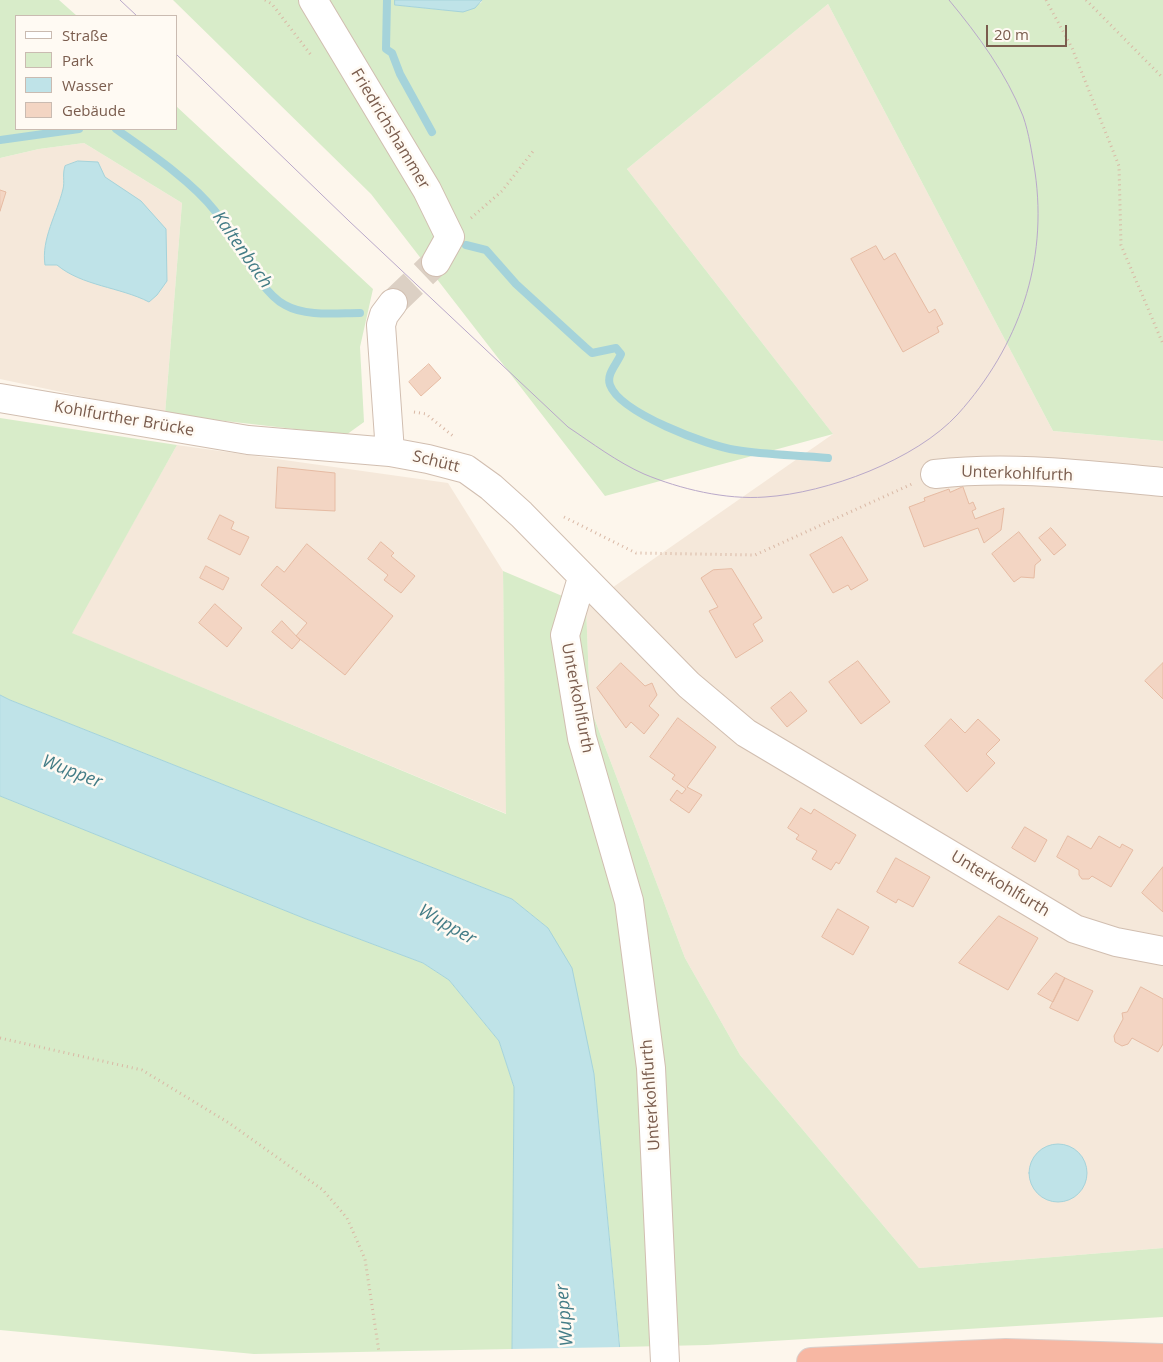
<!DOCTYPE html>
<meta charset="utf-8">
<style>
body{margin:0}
#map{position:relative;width:1163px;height:1362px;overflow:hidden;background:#fdf6ec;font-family:"Open Sans",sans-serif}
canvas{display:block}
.legend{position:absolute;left:15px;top:15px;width:162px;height:115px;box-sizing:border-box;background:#fffaf3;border:1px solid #cabbb1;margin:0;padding:6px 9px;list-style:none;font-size:15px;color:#7a5c4d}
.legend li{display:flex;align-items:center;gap:10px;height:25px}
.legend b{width:25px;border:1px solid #cabbb1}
.scale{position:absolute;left:986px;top:25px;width:81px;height:22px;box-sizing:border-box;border:2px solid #7a5c4d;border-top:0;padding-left:6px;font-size:15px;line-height:18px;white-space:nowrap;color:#7a5c4d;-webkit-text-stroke:4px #fffaf3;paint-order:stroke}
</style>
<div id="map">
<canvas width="1163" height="1362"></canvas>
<ul class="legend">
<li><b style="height:6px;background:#fff"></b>Straße</li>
<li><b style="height:14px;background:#d8ecc9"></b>Park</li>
<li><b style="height:14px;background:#bfe3e8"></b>Wasser</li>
<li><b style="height:14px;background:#f3d5c3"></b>Gebäude</li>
</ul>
<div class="scale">20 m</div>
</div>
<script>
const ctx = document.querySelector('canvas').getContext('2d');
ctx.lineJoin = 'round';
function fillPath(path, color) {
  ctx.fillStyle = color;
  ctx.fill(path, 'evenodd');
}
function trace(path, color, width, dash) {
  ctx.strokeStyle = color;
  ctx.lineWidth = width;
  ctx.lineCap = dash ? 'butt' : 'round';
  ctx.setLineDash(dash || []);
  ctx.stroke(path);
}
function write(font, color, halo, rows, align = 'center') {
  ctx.font = font + ' "Open Sans",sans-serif';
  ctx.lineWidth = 5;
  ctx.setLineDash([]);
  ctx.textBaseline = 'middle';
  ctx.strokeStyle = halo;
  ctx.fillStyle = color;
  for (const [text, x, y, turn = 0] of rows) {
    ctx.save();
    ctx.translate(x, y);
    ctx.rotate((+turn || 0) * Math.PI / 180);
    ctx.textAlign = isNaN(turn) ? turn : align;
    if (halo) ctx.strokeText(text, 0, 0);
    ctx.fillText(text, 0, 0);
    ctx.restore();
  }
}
const residential = new Path2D(`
 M828 4 1053 431 1163 441V1248L919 1268 740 1055 685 958 590 707 586 606 833 434 627 169Z
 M84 143 182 203 165 414 0 379V158L39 149Z
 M177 445 448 483 503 571 507 814 71 633Z`);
const green = new Path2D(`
 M0 0H59L77 16H16V129H176V106L373 289 360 347 364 422 346 435 165 414 182 203 84 143 39 149 0 158Z
 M173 0H395V5L444 10 481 3 482 0H1163V441L1053 431 828 4 627 169 833 434 605 496 371 194Z
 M0 418 177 445 72 633 506 814 503 571 586 606 590 707 685 958 740 1055 919 1268 1163 1248V1317L707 1345 620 1347 594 1074 548 928 512 899 10 700 0 695Z
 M0 796 306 919 423 963 449 980 499 1041 514 1087 512 1349 254 1354 0 1330Z`);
const water = new Path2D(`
 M395 0H482L475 8 463 12 395 5Z
 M78 161 98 162 105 177 141 201 166 229 167 281 157 295 149 302C120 287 82 286 57 265H45C41 239 57 214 63 189 65 181 62 175 65 166Z
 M0 695 10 700 512 899 548 928 572 968 594 1074 621 1362H514L512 1349 514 1087 499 1041 449 980 423 963 306 919 0 796Z
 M1029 1173a29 29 0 1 1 58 0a29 29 0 1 1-58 0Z`);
const pier = new Path2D(`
 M623 1347 624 1362H512L510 1349Z`);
const stream = new Path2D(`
 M387 0 386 49 392 53 400 74 432 132
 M116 129C147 151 192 181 215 211 236 236 257 290 285 305 306 317 337 313 360 313
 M0 140 79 129
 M466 245 486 250 516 284 585 347 592 353 616 348 621 354C617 364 606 374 610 385 620 413 708 446 736 450 766 455 798 455 828 458`);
const building = new Path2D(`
 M0 190 6 192 0 211Z
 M876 246 884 260 895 253 929 313 935 309 943 324 937 327 939 332 903 352 851 259Z
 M429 364 441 378 421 396 409 382Z
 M278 467 335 473V511L276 508Z
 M963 487 969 504 973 502 976 509 972 511 975 519 1004 508 1001 530 984 543 978 528 924 547 909 507 925 501 924 498 949 489 950 492Z
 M220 515 234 522 231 529 249 537 240 555 208 539Z
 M1051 528 1066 545 1054 555 1039 538Z
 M1019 532 1041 560 1035 565 1034 578 1021 577 1014 582 992 554Z
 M842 537 868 580 851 590 848 585 833 593 810 555Z
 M381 542 394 553 391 556 415 576 401 593 384 580 388 575 368 559Z
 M307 544 393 616 345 675 296 636 307 623 261 585 277 566 284 572Z
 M206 566 229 578 223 590 200 578Z
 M732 569 762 618 753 624 763 641 736 658 709 611 718 607 701 578 713 570Z
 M215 604 242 628 227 647 199 623Z
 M282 621 300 640 292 649 272 632Z
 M858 661 890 702 861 724 829 682Z
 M621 663 645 686 652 683 657 695 649 706 659 715 644 734 631 722 626 728 597 688Z
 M1163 663V699L1145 681Z
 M791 692 807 711 787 727 771 708Z
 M678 718 716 747 687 787 702 795 689 813 670 800 677 790 682 794 686 789 672 779 675 775 650 757Z
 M951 719 965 733 978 719 1000 740 986 754 995 763 967 792 925 746Z
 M801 808 811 814 814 809 856 835 839 864 836 862 831 870 812 859 817 851 796 839 799 835 788 828Z
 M1025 827 1047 840 1035 862 1012 848Z
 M1068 836 1091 849 1099 836 1120 848 1122 844 1133 850 1111 887 1092 876 1089 879H1082L1079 875V870L1057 857Z
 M896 858 930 877 913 907 898 899 896 903 877 892Z
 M1163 867V912L1142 893Z
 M838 909 869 927 853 955 822 937Z
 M999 916 1038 938 1008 990 959 963Z
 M1056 973 1065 978 1053 1002 1038 994Z
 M1065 978 1093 991 1078 1021 1050 1008Z
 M1141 987 1163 999V1044L1158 1052 1132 1038 1128 1044 1122 1046 1115 1042 1114 1036 1123 1019 1122 1013 1127 1012Z`);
const minorTunnel = new Path2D(`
 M393 303 436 262`);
const path = new Path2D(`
 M265 0 272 4 311 55
 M1046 0 1072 48 1119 166 1121 245 1163 344
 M1086 0 1163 78
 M471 218 502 191 534 150
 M414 412 426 414 453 436
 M564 517 636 553 755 555 912 484
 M0 1038 142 1070 229 1123 323 1190 347 1218 365 1259 379 1352`);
const minor = new Path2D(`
 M313 0 427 190 450 237 436 262
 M0 398 248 440 390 452 428 459 466 469 491 487 521 514 689 685 746 733 1075 929 1116 942 1163 951
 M390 452 381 325 384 315 393 303
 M935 474C1011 465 1087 475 1163 482
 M582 578 565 635 582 738 629 901 651 1068 665 1362`);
const highway = new Path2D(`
 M811 1362 1006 1353 1163 1358`);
const tram = new Path2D(`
 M120 0 137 16
 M176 54 349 221 568 427C592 443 617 462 644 474 680 489 726 500 765 497 827 493 916 460 958 414 1019 346 1048 262 1035 172 1032 154 1029 133 1023 116 1006 73 978 35 949 0`);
const streetNames = [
 ["Friedrichshammer",390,129,59],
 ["Kohlfurther Brücke",124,419,10],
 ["Schütt",436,462,14],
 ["Unterkohlfurth",1017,474,2],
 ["Unterkohlfurth",577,698,79],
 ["Unterkohlfurth",1000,884,31],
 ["Unterkohlfurth",651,1095,-94]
];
const waterNames = [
 ["Kaltenbach",242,250,55],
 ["Wupper",72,772,21],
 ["Wupper",447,925,30],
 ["Wupper",565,1315,-95]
];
fillPath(residential, '#f5e8da');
fillPath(green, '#d8ecc9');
fillPath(water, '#bfe3e8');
trace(water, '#a5d3da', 1);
fillPath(pier, '#fdf6ec');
trace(stream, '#a5d3da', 8);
fillPath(building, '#f3d5c3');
trace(building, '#e6bba3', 1);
trace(minorTunnel, '#dcd0c4', 28, [28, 14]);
trace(minor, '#d1beb0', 30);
trace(highway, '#dad1cd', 30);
trace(path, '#d9b8a5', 3, [1, 4]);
trace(minor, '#fff', 28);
trace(highway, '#f7b7a3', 28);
trace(tram, '#b9a8c9', 1);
write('16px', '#7a5c4d', '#fffaf3', streetNames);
write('italic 18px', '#437c86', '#fffaf3', waterNames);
</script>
